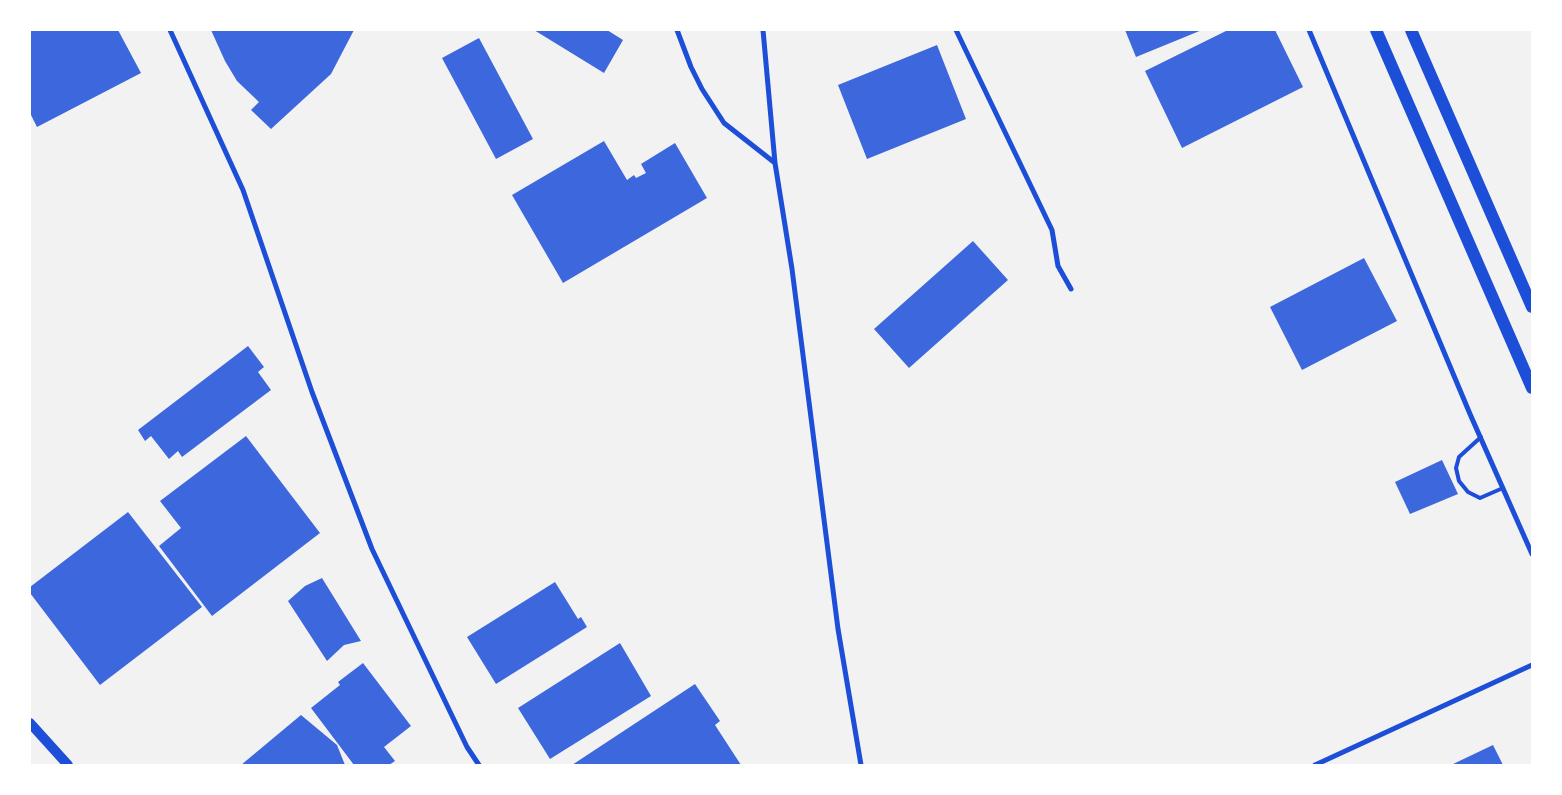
<!DOCTYPE html>
<style>
body{margin:0}
#map{position:relative;width:1562px;height:795px;overflow:hidden;background:#f2f2f2;font-family:Raleway,sans-serif}
canvas{display:block}
.frame{position:absolute;inset:0;border:31px solid #fff;pointer-events:none}
</style>
<div id="map">
<canvas width="1562" height="795"></canvas>
<div class="frame"></div>
</div>
<script>
const ctx = document.querySelector('canvas').getContext('2d');
ctx.lineJoin = 'round';
function fillPath(path, color) {
  ctx.fillStyle = color;
  ctx.fill(path, 'evenodd');
}
function trace(path, color, width, dash) {
  ctx.strokeStyle = color;
  ctx.lineWidth = width;
  ctx.lineCap = dash ? 'butt' : 'round';
  ctx.setLineDash(dash || []);
  ctx.stroke(path);
}
const building = new Path2D(`
 M30 30H118L141 73 37 127 30 113Z
 M211 30H354L331 74 271 129 251 110 259 102 237 81 225 61Z
 M534 30H607L623 40 604 73Z
 M1125 30H1202L1136 57Z
 M1228 30H1275L1303 87 1182 148 1145 71Z
 M479 38 533 139 496 159 442 58Z
 M937 45 966 119 867 159 838 85Z
 M604 141 627 180 634 175 636 178 646 173 641 164 675 143 707 198 563 283 512 195Z
 M973 241 1008 280 909 368 874 329Z
 M1364 258 1397 321 1302 370 1270 307Z
 M248 346 264 367 258 372 271 390 182 457 178 451 169 459 151 436 145 441 138 430Z
 M246 436 320 533 212 616 159 546 181 528 160 501Z
 M1442 460 1458 494 1410 514 1395 482Z
 M128 512 202 607 100 685 30 593V587Z
 M322 578 361 641 344 645 327 661 288 601 305 586Z
 M555 582 578 619 581 617 587 627 496 684 467 637Z
 M620 643 651 696 550 759 518 708Z
 M363 663 411 726 384 747 395 761 389 765H354L311 708 340 685 338 682Z
 M695 684 720 721 715 725 741 765H572Z
 M301 715 337 745 345 765H241Z
 M1493 745 1503 765H1451Z`);
const service = new Path2D(`
 M1481 437 1459 457 1456 468 1459 481 1468 492 1480 498 1503 488`);
const minor = new Path2D(`
 M170 30 243 190 312 392 372 549 467 747 479 765
 M677 30 691 67 702 89 724 123 775 163
 M763 30 775 163 792 269 838 629 861 765
 M956 30 1052 230 1058 266 1071 289
 M1309 30 1470 414 1532 554
 M1315 765 1532 665`);
const secondary = new Path2D(`
 M30 723 68 765`);
const primary = new Path2D(`
 M1376 30 1532 388
 M1411 30 1532 307`);
fillPath(building, '#3d67dc');
trace(service, '#1d4ed8', 4);
trace(minor, '#1d4ed8', 5);
trace(secondary, '#1d4ed8', 10);
trace(primary, '#1d4ed8', 12);
</script>
